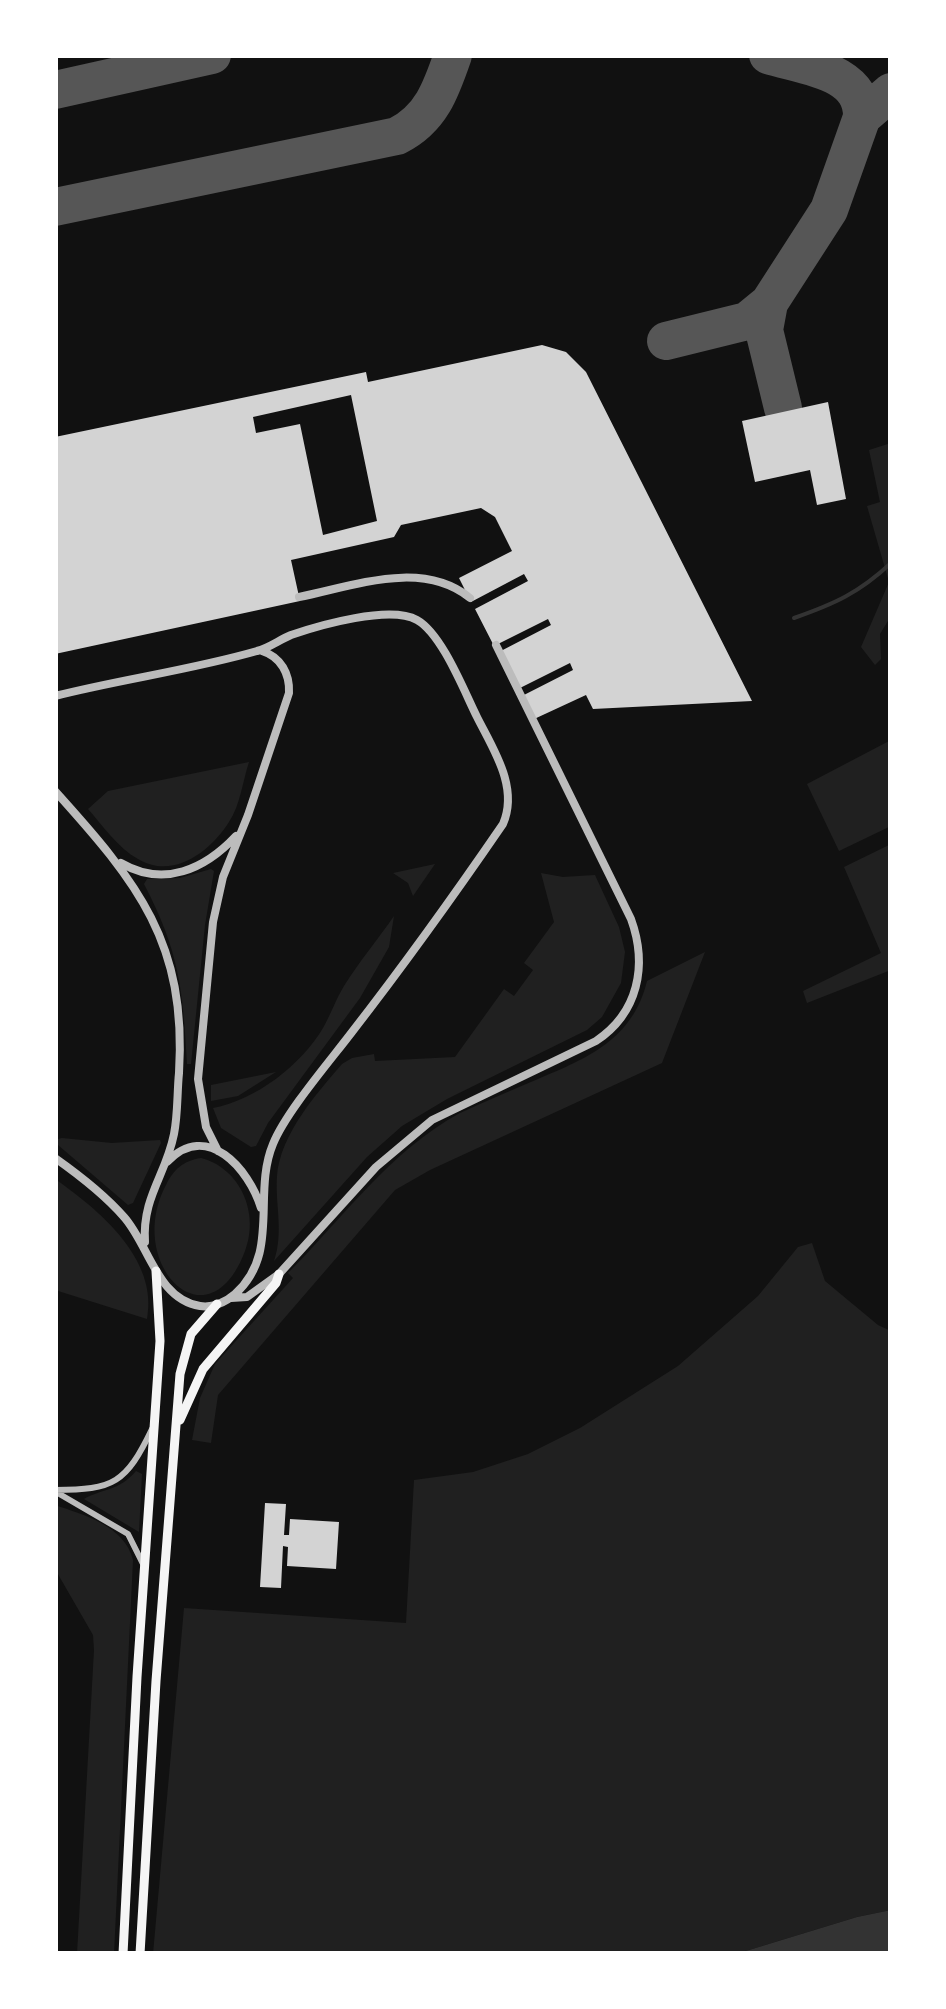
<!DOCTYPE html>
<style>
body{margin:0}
#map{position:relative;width:946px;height:2009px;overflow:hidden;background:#111;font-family:"Alegreya Sans",sans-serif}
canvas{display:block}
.frame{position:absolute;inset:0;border:58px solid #fff;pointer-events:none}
</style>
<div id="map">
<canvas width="946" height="2009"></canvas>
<div class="frame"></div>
</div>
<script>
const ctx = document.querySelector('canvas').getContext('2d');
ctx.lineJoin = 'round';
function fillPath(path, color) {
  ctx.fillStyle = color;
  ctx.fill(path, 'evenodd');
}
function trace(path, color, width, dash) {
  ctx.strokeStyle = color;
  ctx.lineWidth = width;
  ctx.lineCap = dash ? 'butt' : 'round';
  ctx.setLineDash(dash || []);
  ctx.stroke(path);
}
const green = new Path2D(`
 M891 443V616L880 634 881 659 875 665 861 647 889 582 867 506 880 502 869 450Z
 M891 740V826L839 851 807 784Z
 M249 762C243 780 240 806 229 822 210 852 173 880 138 859 118 848 103 826 88 809L108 791Z
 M891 844V970L807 1003 803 991 881 953 844 867Z
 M435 864 413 896 408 883 393 873Z
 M211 869 214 871 205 925 191 1064H187C183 989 179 951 144 884L147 879 180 878Z
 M541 873 563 877 595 875 619 927 625 952 621 983 602 1017 587 1030 447 1099 402 1126 367 1157 274 1261C284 1232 275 1205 277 1176 280 1135 316 1094 342 1064L352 1058 374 1054 375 1061 455 1057 504 989 514 996 533 970 524 963 554 922Z
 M394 916 389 947 360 998 268 1123 256 1146 251 1147 221 1128 213 1108C256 1100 301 1065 323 1028 331 1014 336 999 344 986 359 962 378 939 394 916Z
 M705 952 662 1063 430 1170 395 1190 218 1395 211 1443 192 1440 200 1398 215 1364 293 1278 288 1273C344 1217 389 1152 460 1113 485 1102 511 1090 538 1079 588 1058 633 1039 647 981Z
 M276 1072 238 1096 211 1101V1085Z
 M62 1138 112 1143 160 1140 161 1143 133 1203 128 1205 58 1145V1139Z
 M201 1158C240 1168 260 1213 245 1251 208 1349 124 1264 166 1185 174 1169 183 1161 201 1158Z
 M55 1179C98 1209 159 1259 147 1319L55 1290Z
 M812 1243 825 1281 878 1325 891 1331V1910L857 1917 736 1954H153L184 1608 406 1623 414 1480 473 1472 528 1454 580 1428 678 1366 758 1296 798 1247Z
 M136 1471 142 1474 139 1532 84 1499C103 1488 118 1492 136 1471Z
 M55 1505C84 1515 125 1526 133 1560L114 1954H77L94 1650 93 1635 55 1569Z`);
const water = new Path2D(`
 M891 1910V1954H736L857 1917Z`);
const stream = new Path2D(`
 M794 618C834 604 859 593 891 563`);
const taxiway = new Path2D(`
 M768 55C803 66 863 70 862 117
 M55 90 212 55
 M55 207 397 136C431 119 441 90 453 55
 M769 303 764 330 783 408
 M666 341 747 321 769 303 829 210 862 117 891 92`);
const building = new Path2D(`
 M542 345 566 352 586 372 752 701 593 709 586 695 532 720 520 697 573 670 570 663 516 690 497 653 551 625 548 619 494 646 475 609 528 581 524 574 471 602 459 578 512 551 495 517 481 508 401 525 394 537 291 560 300 601 55 654V437L366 372 368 382ZM351 395 377 521 323 535 300 424 256 433 253 417Z
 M828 402 846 499 817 505 810 470 755 482 742 421Z
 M265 1503 286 1504 284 1535H289L290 1519 339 1522 336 1569 287 1566 288 1547 283 1546 281 1588 260 1587Z`);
const minor = new Path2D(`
 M55 1490C114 1490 126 1483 152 1429
 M56 1492 128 1534 143 1564`);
const tertiary = new Path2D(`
 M299 597C354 586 422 559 470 598
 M55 696C122 679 191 670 257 651 269 648 279 640 291 635 320 625 390 605 417 620 442 634 464 691 477 717 493 749 519 787 503 824 455 894 404 965 352 1032 330 1061 286 1112 273 1144 252 1194 281 1253 235 1294 226 1302 213 1308 200 1306 157 1299 149 1245 124 1217 104 1194 79 1175 55 1158
 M55 791C138 883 187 943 179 1073 177 1093 178 1114 174 1134 166 1175 142 1197 145 1242
 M121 863C164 888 205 869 236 836
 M218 1151 206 1127 198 1079 213 922 223 877 248 815 289 693C290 674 281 657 262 651
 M167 1162C207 1120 249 1169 261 1208
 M231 1298 247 1297 279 1274 376 1167 432 1120 596 1041C638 1013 648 966 631 919L496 645`);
const primary = new Path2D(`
 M180 1420 203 1369 276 1283 279 1274
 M123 1954 137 1677 160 1341 156 1271
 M140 1954 156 1681 180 1374 191 1334 217 1304`);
fillPath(green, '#202020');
fillPath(water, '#333');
trace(stream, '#333', 4);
trace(taxiway, '#565656', 38);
fillPath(building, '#d3d3d3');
trace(minor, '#bcbcbc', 6);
trace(tertiary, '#bcbcbc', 8);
trace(primary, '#f5f5f5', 9);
</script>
